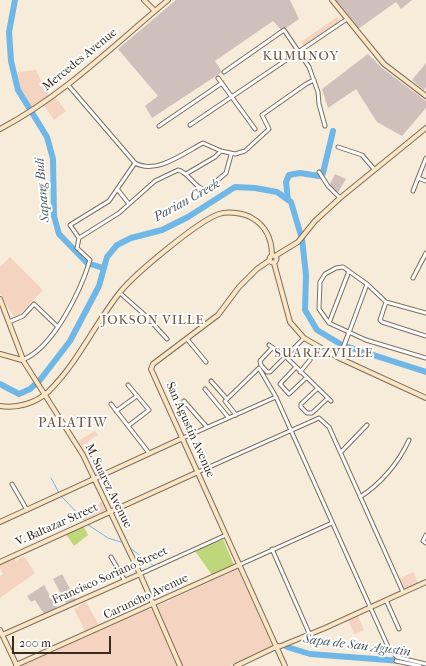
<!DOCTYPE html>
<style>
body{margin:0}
#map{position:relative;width:426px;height:666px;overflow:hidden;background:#f7ecda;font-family:"IM FELL French Canon",serif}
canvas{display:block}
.scale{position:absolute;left:12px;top:636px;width:99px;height:18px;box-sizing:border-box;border:2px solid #3b2a1e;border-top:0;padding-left:5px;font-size:12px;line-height:14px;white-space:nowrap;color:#3b2a1e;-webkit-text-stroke:3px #fff;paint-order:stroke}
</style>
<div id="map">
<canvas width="426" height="666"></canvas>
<div class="scale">200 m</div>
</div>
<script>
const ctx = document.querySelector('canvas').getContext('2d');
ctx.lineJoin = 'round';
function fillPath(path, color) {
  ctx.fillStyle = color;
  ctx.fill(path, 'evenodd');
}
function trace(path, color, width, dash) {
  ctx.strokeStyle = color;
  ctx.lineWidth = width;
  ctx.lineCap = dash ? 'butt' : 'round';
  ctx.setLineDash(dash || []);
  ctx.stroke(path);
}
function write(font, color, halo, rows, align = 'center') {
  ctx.font = font + ' "IM FELL French Canon",serif';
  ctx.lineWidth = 4;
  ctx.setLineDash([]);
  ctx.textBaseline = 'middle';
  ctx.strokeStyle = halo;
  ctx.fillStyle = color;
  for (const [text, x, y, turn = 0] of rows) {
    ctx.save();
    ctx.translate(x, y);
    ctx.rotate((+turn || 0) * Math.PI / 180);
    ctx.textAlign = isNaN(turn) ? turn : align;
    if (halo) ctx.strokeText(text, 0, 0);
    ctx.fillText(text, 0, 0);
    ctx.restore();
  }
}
const built = new Path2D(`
 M337 17 341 21 304 47 301 42Z
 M36 70 49 96 31 108 19 87 18 72Z
 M55 97 66 111 54 120 44 105Z
 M10 257 43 290 15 319 0 294V267Z
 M95 431 98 435 87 442 92 450 85 453 78 441Z
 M103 501 106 510 85 520 82 516Z
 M13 556 16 561 24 556 35 573 0 598V576L3 574 0 568V563Z
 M238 569 272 646 229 666H182L157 606Z
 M413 572 418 583 404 589 399 579Z
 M86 602 99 625 85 631 74 609Z
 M146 610H153L177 666H20Z
 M358 616 364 630 354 634 348 620Z`);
const industrial = new Path2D(`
 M176 0H290L299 19 282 31 273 21 215 61 222 72 152 118 145 106 158 96 118 49Z
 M335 0H412L401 9 396 2 358 29Z
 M368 54 382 68 426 101V108L402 136 377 122 356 89 328 108 322 89Z
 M426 63V87L424 90 412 80Z
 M335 174 346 179 337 194 330 184Z
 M62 574 76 600 67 605 53 579Z
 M44 585 57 608 44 614 35 600 31 602 27 596Z`);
const green = new Path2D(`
 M83 525 88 535 74 546 66 534Z
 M223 539 234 565 212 575 195 551Z`);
const stream = new Path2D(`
 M51 478 59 493
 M61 496 85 521
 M87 524 108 538 121 542
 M130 548 154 566`);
const river = new Path2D(`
 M15 0 9 32 11 61 18 90 47 137 53 159 54 216 59 234 87 263 103 268
 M288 200 286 182 289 175 300 173 319 176 323 173 333 131
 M0 384 19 394 30 389 40 380 70 341 99 286 107 257 117 245 131 238 162 230 188 217 235 187 255 188 277 192 291 202 302 239 306 275 305 310 317 330 342 345 426 372
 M287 647 310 654 401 661
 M412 663 426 666`);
const street = new Path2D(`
 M224 72 284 30 309 67 318 92 319 104 325 126
 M218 78 255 129
 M68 85 135 163C156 175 184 153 203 143L221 151 235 154 245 151 269 129 262 115 306 84 314 80
 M190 125 347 19
 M159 126 222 83
 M338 147 362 155 374 169
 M319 172 328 186 340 198
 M186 174 215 157 221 151
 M418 178 426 181
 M118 190 129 204
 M413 191 426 158
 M79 238 119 213 155 181 178 170C189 172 196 191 207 189L226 173 231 155
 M79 238 70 225 109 201 135 163
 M413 278 426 253
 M120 293 146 316 167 339
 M386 302 380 320 382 322 426 336
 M426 313 386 302 367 284 343 267 336 268 325 274 320 282 319 309 329 323 366 340 426 358
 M9 322 23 316 34 304 58 327
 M329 323 349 271
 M187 339 206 362
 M269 345 286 357 331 401
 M272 348 260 361 261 365 267 372H270L304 338
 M343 349 367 284
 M339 358 349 332
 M22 360C53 349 81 290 90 260L77 248 79 238
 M295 368 280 384 289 394 306 378
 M300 372 310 360
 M211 381 226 398
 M205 389 228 417
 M317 389 301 404V407L307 413H312L327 399
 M184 401 206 426
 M111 404 149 453
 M116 411 137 396
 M236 415 225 401 259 368 276 397 389 649 397 657 426 664
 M128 426 149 410 128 385
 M183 438 276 397
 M341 452 367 425
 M198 472 319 418 329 427 403 592
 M12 484 27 510
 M360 497C381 484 399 462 409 440
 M426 535 423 541 426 543
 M272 549 309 633
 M111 557 125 581
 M239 565 332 523
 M140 574 226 535
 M386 600 399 629
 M396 661 420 666`);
const secondary = new Path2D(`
 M144 0 155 11
 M332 0 384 64 426 96
 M0 129C63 96 114 45 168 0
 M269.5 259a3.5 3.5 0 1 1 7 0a3.5 3.5 0 1 1-7 0Z
 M275 256 298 242 315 221 340 198 426 128
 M270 260 257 269 239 287 218 315 153 364 151 369 285 666
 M274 263 290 322 304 338 339 358 426 398
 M0 299 24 362 83 455 140 574 180 666
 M0 354 22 360
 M0 406C16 409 36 403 48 392 78 363 95 323 121 291 136 273 198 221 219 214 228 211 244 213 252 218 266 226 272 240 272 256
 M0 522 183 438
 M0 562 198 472
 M0 630 17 666
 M2 635 140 574
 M276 648 325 628 426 582
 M16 665 239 565
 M236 666 278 646`);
const streetNames = [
 ["Mercedes Avenue",80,60,-39],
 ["San Agustin Avenue",190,430,66],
 ["M. Suarez Avenue",108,486,64],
 ["V. Baltazar Street",57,525,-24],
 ["Francisco Soriano Street",110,576,-24],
 ["Caruncho Avenue",146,597,-25]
];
const neighbourhoodNames = [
 ["KUMUNOY",301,57],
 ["JOKSON VILLE",153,321],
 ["SUAREZVILLE",324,354]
];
const waterNames = [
 ["Sapang Buli",43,190,-95],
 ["Parian Creek",187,201,-29],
 ["Sapa de San Agustin",357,646,7]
];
const quarterNames = [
 ["PALATIW",73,424]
];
fillPath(built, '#f4d3c0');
fillPath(industrial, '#d0c0bc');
fillPath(green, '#bfd67a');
trace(stream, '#6fb7e7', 1);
trace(river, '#6fb7e7', 6);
trace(street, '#7d6e60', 5);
trace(secondary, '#7d6e60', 6);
trace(street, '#fff', 3);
trace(secondary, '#fbe6c4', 4);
write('12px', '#3b2a1e', '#fff', streetNames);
ctx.letterSpacing = '1px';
write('13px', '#755944', '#fff', neighbourhoodNames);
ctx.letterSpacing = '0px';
write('italic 13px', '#4d5b64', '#fff', waterNames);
ctx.letterSpacing = '1px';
write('14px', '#755944', '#fff', quarterNames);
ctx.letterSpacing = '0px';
</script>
